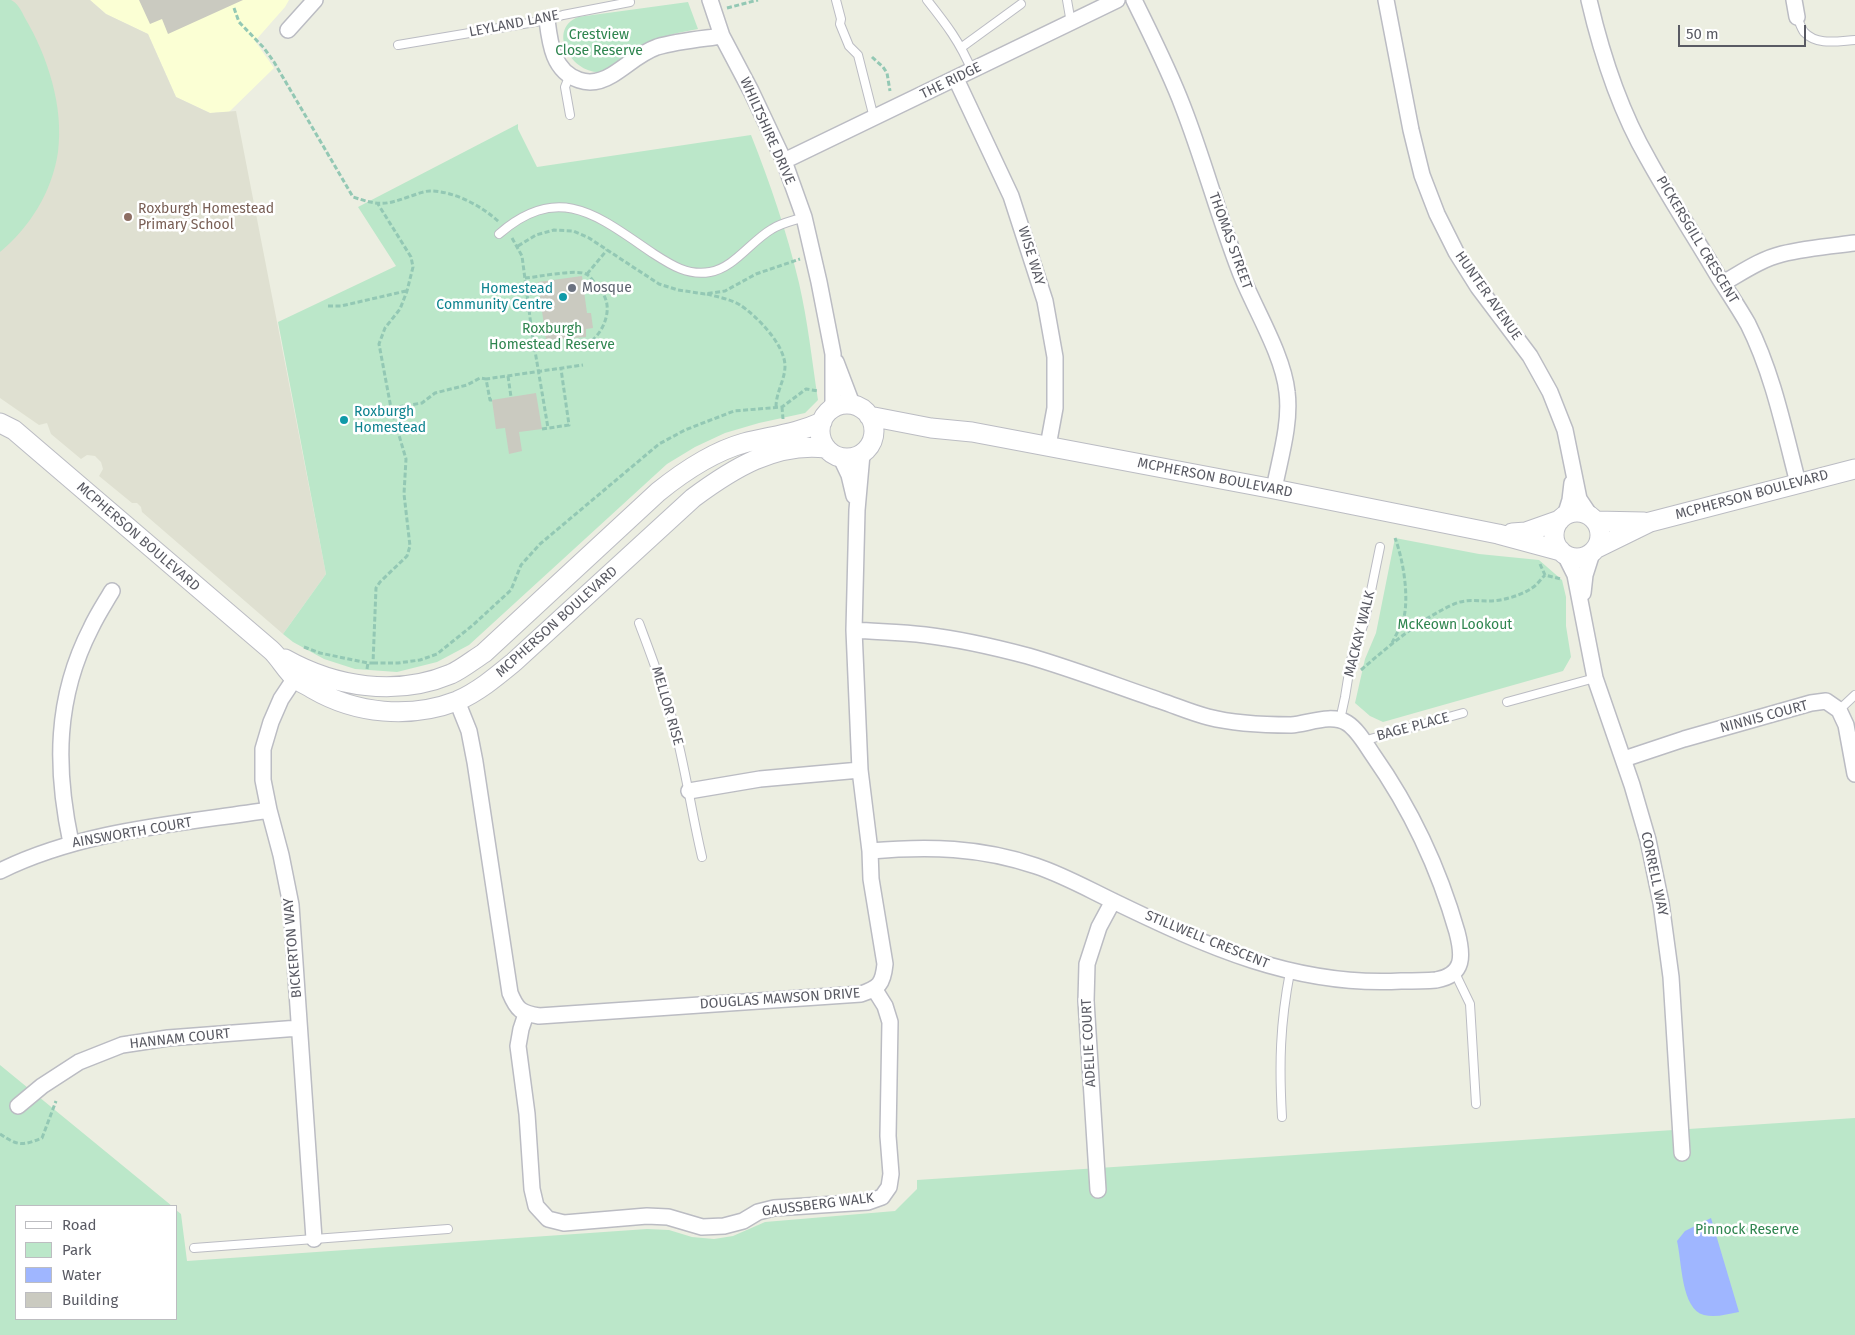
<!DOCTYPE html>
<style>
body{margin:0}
#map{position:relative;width:1855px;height:1335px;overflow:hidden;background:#eceee1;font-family:"Fira Sans",sans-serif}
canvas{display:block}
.legend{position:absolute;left:15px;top:1205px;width:162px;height:115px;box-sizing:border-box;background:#fff;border:1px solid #bdbdc1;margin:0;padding:6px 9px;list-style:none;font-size:15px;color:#595a63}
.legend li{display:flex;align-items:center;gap:10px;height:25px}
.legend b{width:25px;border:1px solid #bdbdc1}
.scale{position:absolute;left:1678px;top:25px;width:128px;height:22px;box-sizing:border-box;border:2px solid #595a63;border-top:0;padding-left:6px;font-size:15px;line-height:18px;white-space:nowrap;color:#595a63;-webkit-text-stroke:4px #fff;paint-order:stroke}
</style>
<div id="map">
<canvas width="1855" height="1335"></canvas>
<ul class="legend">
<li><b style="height:6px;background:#fff"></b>Road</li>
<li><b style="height:14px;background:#bbe7c9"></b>Park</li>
<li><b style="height:14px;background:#9fb6ff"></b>Water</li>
<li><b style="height:14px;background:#cacac0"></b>Building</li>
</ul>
<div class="scale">50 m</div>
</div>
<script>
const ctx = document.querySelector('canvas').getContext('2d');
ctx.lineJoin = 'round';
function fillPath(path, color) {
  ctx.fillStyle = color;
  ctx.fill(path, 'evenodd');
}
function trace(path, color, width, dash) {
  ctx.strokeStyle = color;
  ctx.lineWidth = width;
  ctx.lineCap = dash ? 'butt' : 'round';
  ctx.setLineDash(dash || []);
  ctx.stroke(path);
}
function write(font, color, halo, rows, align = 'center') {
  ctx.font = font + ' "Fira Sans",sans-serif';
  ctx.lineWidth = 5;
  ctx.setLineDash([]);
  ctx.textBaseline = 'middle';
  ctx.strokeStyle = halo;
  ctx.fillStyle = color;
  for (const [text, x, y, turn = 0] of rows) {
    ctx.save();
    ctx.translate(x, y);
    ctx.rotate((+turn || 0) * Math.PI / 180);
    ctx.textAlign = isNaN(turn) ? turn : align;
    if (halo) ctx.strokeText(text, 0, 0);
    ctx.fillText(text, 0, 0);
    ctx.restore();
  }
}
const commercial = new Path2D(`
 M90 0H289L285 7 255 41 274 68 229 112 210 113 176 97 148 34 106 14Z`);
const education = new Path2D(`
 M0 0H90L106 14 148 34 176 97 210 113 236 111 326 574 283 634 142 512 141 507 137 503H132L99 476 103 469 101 462 95 456 87 455 81 459 51 434 47 423 39 425 0 398Z`);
const green = new Path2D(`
 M0 0C3 0 8 0 11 0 18 3 22 12 25 18 48 57 64 107 58 152 52 192 30 227 0 252Z
 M688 2 698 29C677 33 658 36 640 47 627 55 618 70 602 72 572 75 546 30 578 17Z
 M518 124V129L537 167 751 135C770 183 787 232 799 283 808 322 812 361 818 400L805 413 759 423 725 433 695 447 667 464 469 645 437 662 397 672 355 669 324 659 293 642 283 634 326 574 278 322 396 266 358 207Z
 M1395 538 1479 554 1539 560 1562 580 1566 597V626L1571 657 1563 671 1383 722 1370 716 1355 703 1365 659 1376 633Z
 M0 1065 172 1206H16V1319H176V1210L181 1214 187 1261 647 1229 669 1230 692 1237 714 1239 733 1236 765 1222 895 1211 917 1189V1180L1855 1118V1335H0Z`);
const water = new Path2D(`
 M1711 1218 1739 1312C1728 1314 1715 1318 1704 1315 1681 1309 1682 1262 1677 1241L1685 1231Z`);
const building = new Path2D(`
 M139 0H243L168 34 162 19 150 24Z
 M582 276 587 313H591L593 328 586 329V337L546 340 538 282Z
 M536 393 542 429 519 432 522 451 509 454 505 428 496 429 492 400Z`);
const path = new Path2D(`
 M234 8 239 22 264 48 274 62 353 197C378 205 383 206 408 197 415 195 423 191 430 191 454 191 482 206 499 222
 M727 8 758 0
 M872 57 883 67 887 73 890 91
 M512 238 522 256 532 333 548 428
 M518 246 536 235 554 230 573 231 589 238 659 284 678 290 705 294 725 291 756 274 800 259
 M587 274 607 250
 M525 278C538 277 576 269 586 274 589 275 592 279 594 282 600 288 606 296 607 305 609 320 598 341 583 345
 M707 294C718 297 730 299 740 305 757 316 785 345 785 366 785 380 776 392 776 407
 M328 306H341L406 291
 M508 376 511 397
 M492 400H490L486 379 583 365
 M782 407 783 419
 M391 408 422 403 435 393 467 385 480 378 486 379
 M542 429 569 425 561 369
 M1540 564 1545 575 1561 579
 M1392 643C1396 635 1401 626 1404 617 1409 595 1403 559 1395 538
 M304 647 320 653 368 663
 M373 663H398L420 660 437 654 473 625 511 590 521 565 540 544 659 444 685 430 734 411 782 407 806 389 818 391
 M367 669 368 663H373L376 588 380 582 407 556 410 546 404 494 406 459 391 408 379 344 385 328 400 309 407 291 413 267 411 257 378 204
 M1361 670C1390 645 1419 620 1454 604 1466 599 1475 601 1488 601 1502 601 1520 596 1532 588 1537 585 1541 579 1545 575
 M0 1134C18 1146 22 1146 42 1138L56 1101`);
const service = new Path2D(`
 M836 0 841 19 840 24 849 46 858 55 874 118
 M927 0C946 24 960 42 972 71
 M1067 0 1071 23
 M1797 17C1799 21 1801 28 1804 32 1817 46 1838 41 1855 40
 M398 45 547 20 563 15 630 2
 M962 47 1021 4
 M569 77 565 87 570 115
 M499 234C560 181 599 217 654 254 671 265 688 276 710 272 734 268 751 241 772 229 781 223 793 221 804 217
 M639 623C651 655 663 686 672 718 685 764 691 811 702 857
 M1507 702 1595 678
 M1839 710 1855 695
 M1340 720 1345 697 1351 660 1365 620 1380 547
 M1363 741 1463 713
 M1455 973 1470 1004 1476 1104
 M1282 1117C1279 1064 1280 1024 1290 972
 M194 1248 448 1229`);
const minor = new Path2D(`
 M710 0 722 36 751 91 784 161 804 217 819 282 833 354V408
 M1134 0C1151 35 1169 70 1183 107 1204 161 1219 218 1240 272 1254 308 1283 354 1287 392 1291 423 1280 458 1274 489
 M1386 0 1411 130 1422 175 1437 214 1456 252 1478 287 1530 356 1550 392 1565 430 1579 499 1591 517
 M1589 0C1602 56 1619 109 1648 159 1670 199 1695 237 1718 276 1728 292 1739 308 1748 324 1773 374 1784 429 1798 483
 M1794 0 1797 17
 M547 20C550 44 553 71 579 80 590 84 602 81 612 75 627 66 640 53 657 47 677 41 701 39 722 36
 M288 30 315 0
 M956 79 1011 196 1045 301 1055 357V408L1048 446
 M784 161 1117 0
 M1723 283C1741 273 1761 259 1782 254 1806 248 1831 246 1855 243
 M836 362 852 404
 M841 458 849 475 854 496
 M1565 516 1570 500 1572 483
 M1565 555 1575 575 1595 678 1632 785 1648 840 1661 903 1671 977 1682 1153
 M1583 593 1585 575 1592 553
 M854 630C878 632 901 632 925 635 959 639 994 647 1028 656 1073 669 1117 686 1161 701 1176 706 1192 713 1208 717 1235 724 1264 725 1291 725 1308 724 1331 713 1347 723 1358 730 1366 745 1373 755 1411 809 1439 869 1457 932 1463 955 1465 975 1436 980 1424 981 1412 981 1401 981 1295 987 1206 946 1113 901 1088 889 1063 875 1036 866 980 847 928 846 870 851
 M301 669 281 699 271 722 263 749V780L269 810 281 855 291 905 314 1239
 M457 701 469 731 475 762 510 993C517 1010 521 1013 539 1016L861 994C879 988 883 984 885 964L871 879 870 851 860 770 854 630 857 510 862 454
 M1624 759 1684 739 1811 703 1826 701 1839 710 1846 725 1855 774
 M689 791 760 779 860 770
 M71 843C55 768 55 698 91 628 97 615 105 603 112 591
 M0 871C83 830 178 824 269 810
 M526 1014 521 1029 518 1046 527 1114 532 1189 536 1206 548 1219 564 1223 647 1216 668 1217 702 1227 724 1226 743 1221 758 1212 774 1208 868 1202 882 1197 889 1187 891 1174 888 1136 890 1022 885 1006 875 990
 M18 1106 42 1086 79 1062 122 1045 168 1038 299 1028
 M1098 1190 1086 1001 1087 964 1099 927 1113 901`);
const tertiary = new Path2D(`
 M820 431a27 27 0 1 1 54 0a27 27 0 1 1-54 0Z
 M869 416 931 428 972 432 1274 489 1498 534 1561 551
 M0 423 14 430 271 650C280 658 286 671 296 679 301 683 307 685 313 689 356 714 410 719 457 701 478 692 497 676 514 662L693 498C732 469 775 442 826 448
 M1554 535a23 23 0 1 1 46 0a23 23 0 1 1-46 0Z
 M1595 521 1644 522
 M1512 533 1526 532 1560 520
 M1597 548 1650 522 1855 469
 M285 659C335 687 396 697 451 674 462 669 473 660 484 653L658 492C684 471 712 452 744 443 771 436 796 434 822 422`);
const markers = [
 [128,217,5,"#8d6e63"],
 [572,288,5,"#6b7280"],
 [563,297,5,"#0f9aa8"],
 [344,420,5,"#0f9aa8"]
];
const streetNames = [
 ["LEYLAND LANE",514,24,-11],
 ["THE RIDGE",951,81,-26],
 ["WHILTSHIRE DRIVE",767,131,66],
 ["PICKERSGILL CRESCENT",1697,240,59],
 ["THOMAS STREET",1230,241,70],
 ["WISE WAY",1031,256,73],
 ["HUNTER AVENUE",1488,296,55],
 ["MCPHERSON BOULEVARD",1215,478,11],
 ["MCPHERSON BOULEVARD",1752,495,-15],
 ["MCPHERSON BOULEVARD",138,537,41],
 ["MCPHERSON BOULEVARD",557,622,-42],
 ["MACKAY WALK",1360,634,-76],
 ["MELLOR RISE",667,706,74],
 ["NINNIS COURT",1764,717,-15],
 ["BAGE PLACE",1413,727,-15],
 ["AINSWORTH COURT",132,833,-10],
 ["CORRELL WAY",1654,874,78],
 ["STILLWELL CRESCENT",1207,940,22],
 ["BICKERTON WAY",293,948,-95],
 ["DOUGLAS MAWSON DRIVE",780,999,-4],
 ["HANNAM COURT",180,1039,-6],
 ["ADELIE COURT",1089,1043,-93],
 ["GAUSSBERG WALK",818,1205,-7]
];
const parkNames = [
 ["Crestview",599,35],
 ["Close Reserve",599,51],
 ["Roxburgh",552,329],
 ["Homestead Reserve",552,345],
 ["McKeown Lookout",1455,625],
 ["Pinnock Reserve",1747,1230]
];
const educationNames = [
 ["Roxburgh Homestead",138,209],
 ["Primary School",138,225]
];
const worshipNames = [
 ["Mosque",582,288]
];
const cultureNames = [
 ["Homestead",553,289],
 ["Community Centre",553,305],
 ["Roxburgh",354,412,"left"],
 ["Homestead",354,428,"left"]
];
fillPath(commercial, '#fbffd4');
fillPath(education, '#dfe0d1');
fillPath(green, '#bbe7c9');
fillPath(water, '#9fb6ff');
fillPath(building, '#cacac0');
trace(service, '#bbbcc3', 10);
trace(minor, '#bbbcc3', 18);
trace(tertiary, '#bbbcc3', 21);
trace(path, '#93c8b4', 3, [5, 2.5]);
trace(service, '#fff', 8);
trace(minor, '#fff', 15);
trace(tertiary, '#fff', 19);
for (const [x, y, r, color] of markers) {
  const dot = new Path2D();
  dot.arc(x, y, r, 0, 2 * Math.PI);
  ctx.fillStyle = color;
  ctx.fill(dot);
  trace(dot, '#fff', 2);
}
write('14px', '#595a63', '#fff', streetNames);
write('14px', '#2e854f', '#fff', parkNames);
write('14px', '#785e54', '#fff', educationNames, 'left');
write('14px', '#5b616d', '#fff', worshipNames, 'left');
write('14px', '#0d838f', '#fff', cultureNames, 'right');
</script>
